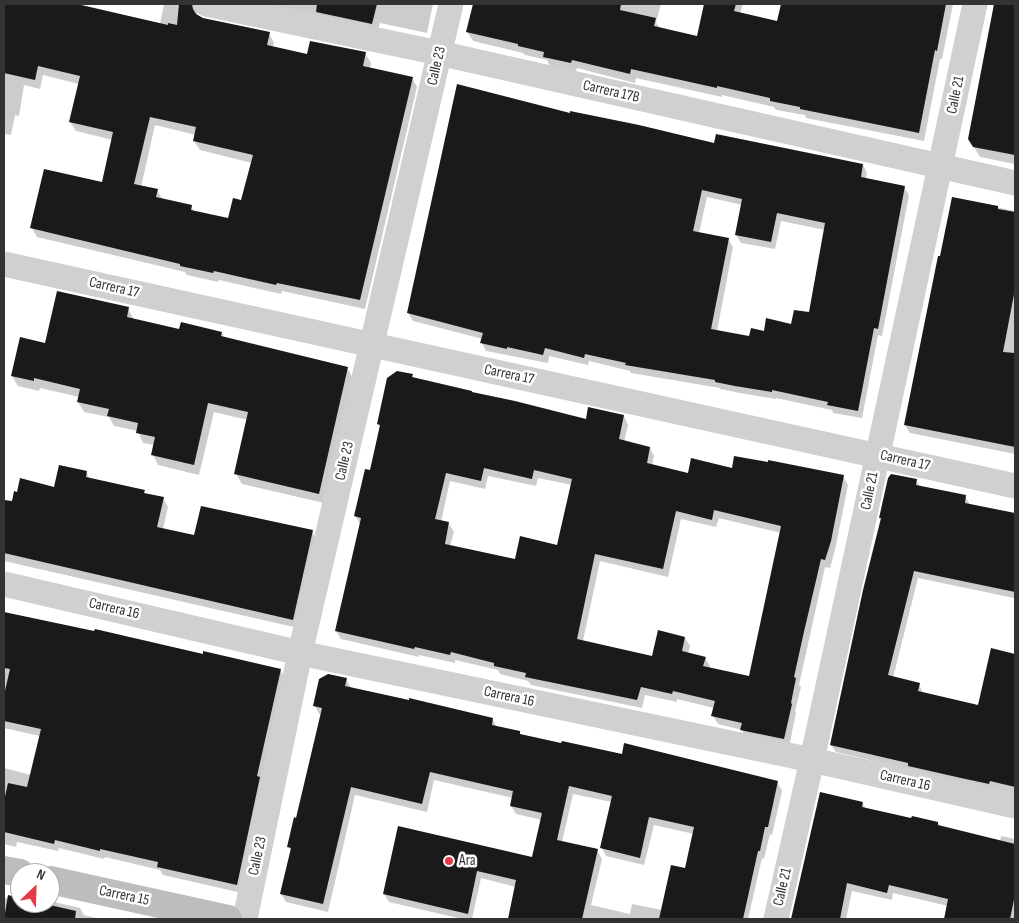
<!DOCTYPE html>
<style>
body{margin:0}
#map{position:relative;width:1019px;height:923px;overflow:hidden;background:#fff;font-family:"Sofia Sans Condensed",sans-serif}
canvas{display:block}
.frame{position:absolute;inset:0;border:5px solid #333;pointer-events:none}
.north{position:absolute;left:10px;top:863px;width:50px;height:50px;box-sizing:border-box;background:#fff;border:1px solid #adadad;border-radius:50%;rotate:24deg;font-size:14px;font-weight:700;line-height:20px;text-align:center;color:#333}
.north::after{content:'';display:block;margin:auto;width:18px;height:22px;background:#e63946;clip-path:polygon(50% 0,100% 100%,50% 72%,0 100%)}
</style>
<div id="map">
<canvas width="1019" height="923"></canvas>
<div class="frame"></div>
<div class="north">N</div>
</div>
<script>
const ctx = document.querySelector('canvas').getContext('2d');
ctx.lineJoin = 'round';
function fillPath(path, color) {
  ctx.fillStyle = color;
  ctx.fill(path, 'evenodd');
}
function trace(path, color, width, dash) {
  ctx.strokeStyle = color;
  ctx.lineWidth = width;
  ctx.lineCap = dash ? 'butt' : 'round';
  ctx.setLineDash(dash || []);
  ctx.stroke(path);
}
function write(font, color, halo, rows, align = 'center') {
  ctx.font = font + ' "Sofia Sans Condensed",sans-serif';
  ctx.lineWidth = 5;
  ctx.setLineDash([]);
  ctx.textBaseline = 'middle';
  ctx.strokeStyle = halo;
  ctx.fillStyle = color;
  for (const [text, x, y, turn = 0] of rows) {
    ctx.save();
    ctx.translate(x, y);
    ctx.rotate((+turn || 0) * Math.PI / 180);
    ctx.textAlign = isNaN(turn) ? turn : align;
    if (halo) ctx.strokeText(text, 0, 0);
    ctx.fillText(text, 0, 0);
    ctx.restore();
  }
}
const shadow = new Path2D(`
 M4 4H70L160 24 164 4H201L197 11V16L202 19 269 33 274 43 273 47 308 55 365 53 371 63 370 69 412 78 417 87 365 309 282 291 281 294 219 280 218 282 187 275 185 272 37 237 32 228 103 183 113 140 76 131 70 122 79 84 43 75 40 89 24 85 19 116 15 115 11 135 4 134ZM155 125 196 135 194 141 200 150 252 163 242 202 229 220 194 212 191 206 163 200 157 190 141 187Z
 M238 4H433L427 33 380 23 377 33Z
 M474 4H661L656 22 660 29 698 37 705 4H743L740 14 778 22 782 4H953L942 59H940L924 141 806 118 805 115 776 110 774 107 722 95V97L636 78 635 83 577 68 576 72 550 66 547 60 525 55 523 53 473 41 467 32Z
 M995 4H1015V164L980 157 969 139Z
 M571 114 715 145 863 165 867 173 866 179 904 187 909 195 882 336 878 335 862 418 833 413 832 410 776 398V399L740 393 720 389V388L631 373 630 371 589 361 588 365 549 356 548 363 486 351 482 343 483 339 413 321 408 313ZM707 197 742 205 736 235 741 243 775 249 781 221 825 230 810 314 792 325 750 338 717 331 733 247 728 239 699 233Z
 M953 198 1015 211V454L910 433 905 425Z
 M128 308 134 320 180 330 222 333 225 339 347 368 353 378 324 503 242 484 236 474 248 420 214 412 199 475 158 465 153 455 155 445 143 443 138 431 114 426 109 417 84 412 78 402 79 397 40 388 39 391 18 386 12 376 46 345Z
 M412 375 414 379 473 394 587 420 624 416 628 425 624 442 650 448 654 456 652 466 689 474 733 469 843 476 848 485 835 550 830 568 825 567 799 685 801 687 795 711 796 713 789 747 746 738 742 730 718 724 713 716 714 708 677 699V702L645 695 642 708 531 685 528 681 500 674 498 670 455 660V663L419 655V657L341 639 336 631 360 524 355 516 371 472 381 429 378 424ZM488 476 536 486 538 478 572 485 558 547 516 561 450 546 454 532 449 524 441 522 450 481 485 489ZM719 518 781 533 750 678 709 669 710 666 705 658 688 654 690 646 685 638 653 658 583 641 600 561 668 577 681 519 716 527Z
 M86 472 90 479 144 492 146 495 163 498 168 507 163 529 195 537 312 531 317 540 298 628 4 561V501L13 503 55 488Z
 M916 480 920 487 965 496 970 505 1015 515V600L1014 598 918 578 893 678 919 684 923 693 979 706 992 650 1015 655V795L836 752 831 745 882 520 880 518Z
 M4 613 280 670 285 678 242 893 163 875 160 870 105 857 104 859 59 848 58 851 17 842 16 847 4 844V768L31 775 40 736 4 728Z
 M346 679 351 688 492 719 497 727 519 732 521 735 622 756 777 782 782 791 772 835 770 834 764 859 762 858 748 919H509L516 887 481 878 472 919H462L389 902 384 894 399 828 533 858 542 820 516 814 511 806 513 798 434 780 427 812 355 795 328 912 286 902 281 894 291 851 288 846 297 819 321 714H319L315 706ZM573 794 612 802 602 848 606 856 644 865 654 825 694 834 686 869 662 910 632 904 630 914 591 905 602 859 597 850 562 842Z
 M863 804 866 809 912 820 938 823 940 827 1000 841 1001 836 1015 839V919H945L948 906 893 893 892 900 852 891 846 919H792L799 899Z
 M4 898 20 899V903L42 905 43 903H50V901L80 908 84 915 100 919H4Z`);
const building = new Path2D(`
 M4 4H77L168 25V23L177 25 179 4H192L193 9 196 14 203 18 270 32 267 45 307 54 310 41 366 52 363 66 413 77 360 300 277 283 276 285 214 271 213 273 180 266V264L30 228 44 169 102 182 113 132 69 122 80 76 38 66 35 80 4 73ZM150 117 196 127 193 141 253 155 241 200 233 198 228 218 191 210 192 205 156 197 158 189 134 184Z
 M317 4H377L372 24 316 12Z
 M473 4H621L620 10 656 18 654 26 697 36 704 4H736L734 11 777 21 781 4H946L937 51 935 50 919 133 800 109V107L770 101V98L717 86V88L631 69 630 74 572 60 571 63 543 57 544 52 518 46V44L466 32Z
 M994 4H1015V155L973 147 968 139Z
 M457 84 570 113V111L639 125 714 143 716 134 863 164 861 177 905 186 878 329 874 328 858 411 827 405 828 402 772 390V392L735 386 715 382V380L625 365 626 363 585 354 584 358 545 348 543 355 507 347V349L480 343 483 333 407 313ZM702 190 742 199 735 235 771 242 777 213 825 223 809 312 794 310 791 324 766 318 764 331 751 328 749 336 711 329 729 238 693 231Z
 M952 197 998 206V209L1015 212V289L1003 352 1015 353V447L904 425 938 256H940Z
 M57 291 129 307 127 317 179 329 181 322 222 332 221 336 348 367 319 494 234 474 248 412 208 403 194 465 151 455 155 437 136 433 138 423 107 416 109 409 77 402 80 389 34 378V381L11 376 20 337 45 343Z
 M397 371 413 374 412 377 472 391V392L515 401 586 419 588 407 624 415 619 439 650 447 647 463 688 473 691 458 732 468 734 456 768 462V460L844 475 831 541 825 560 821 559 803 636 794 677 796 678 791 703 792 704 784 739 740 730 742 723 711 716 715 701 673 691 672 694 641 687 637 700 525 677 526 673 494 666V663L451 652 450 655 415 647 414 649 335 631 361 518 354 516 365 469 370 470 380 425 377 424 387 378ZM484 468 532 479 534 470 572 479 557 545 520 536 515 559 445 544 449 522 435 519 446 473 481 481ZM714 510 781 526 749 676 703 666 706 657 682 651 685 637 658 630 652 656 577 639 595 554 663 569 676 511 712 520Z
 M59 465 87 471 86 477 145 490 144 493 164 497 157 527 194 535 201 506 313 530 293 620 4 553V500L12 501 14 491 17 492 20 478 54 487Z
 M891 474 917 479 916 485 966 495 965 503 1015 513V592L914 571 888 675 920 683 918 691 978 705 991 648 1015 654V787L990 781 989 784 961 778 908 766V763L830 745 863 590 881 518H879L888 478Z
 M4 612 94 631 95 629 203 654V651L281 669 257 776 260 777 237 885 157 867 158 862 100 849V851L55 840 54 844 4 832V801L8 783 27 787 41 729 4 721V695L10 669 4 668Z
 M328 674 347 678 345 686 409 700V698L493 718 492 725 520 731V734L561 743 562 741 622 754 624 743 778 781 768 827H765L760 851H758L743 919H659L671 865 685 868 694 827 649 817 640 858 600 848 612 796 569 786 557 840 598 849 582 919H508L516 880 477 871 468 914 383 894 398 826 532 857 542 813 510 806 513 791 430 772 422 804 351 787 323 904 280 894 291 848 287 847 294 817 296 818 322 708 313 706 319 679Z
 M820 792 863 802 862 807 911 818 912 816 938 822V825L1015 844V895L1010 919H944L948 899 889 885 887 893 847 883 840 919H791Z
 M8 895 20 898V903H41L76 911 75 919H4Z`);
const street = new Path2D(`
 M206 4 439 53 1015 183
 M4 264 1015 486
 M4 584 300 653 812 760 1015 806
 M245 919 300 653 451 4
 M776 919 812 760 975 4`);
const secondary = new Path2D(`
 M4 870 20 873
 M50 880 228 919`);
const markers = [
 [449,861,5,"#e63946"]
];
const streetNames = [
 ["Calle 23",437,66,-77],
 ["Carrera 17B",611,92,13],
 ["Calle 21",956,95,-78],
 ["Carrera 17",114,288,13],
 ["Carrera 17",509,375,12],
 ["Calle 23",345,461,-77],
 ["Carrera 17",905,461,13],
 ["Calle 21",870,491,-78],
 ["Carrera 16",114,609,13],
 ["Carrera 16",509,697,12],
 ["Carrera 16",905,781,13],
 ["Calle 23",258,856,-78],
 ["Calle 21",783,887,-77],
 ["Carrera 15",124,896,12]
];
const poiNames = [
 ["Ara",459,861]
];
fillPath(shadow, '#0003');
fillPath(building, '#1a1a1a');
trace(street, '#d0d0d0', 25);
trace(secondary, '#bdbdbd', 28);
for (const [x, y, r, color] of markers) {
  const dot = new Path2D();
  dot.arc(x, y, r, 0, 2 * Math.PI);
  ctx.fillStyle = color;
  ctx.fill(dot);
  trace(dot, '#fff', 2);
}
write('15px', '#333', '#fff', streetNames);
write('15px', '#333', '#fff', poiNames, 'left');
</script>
